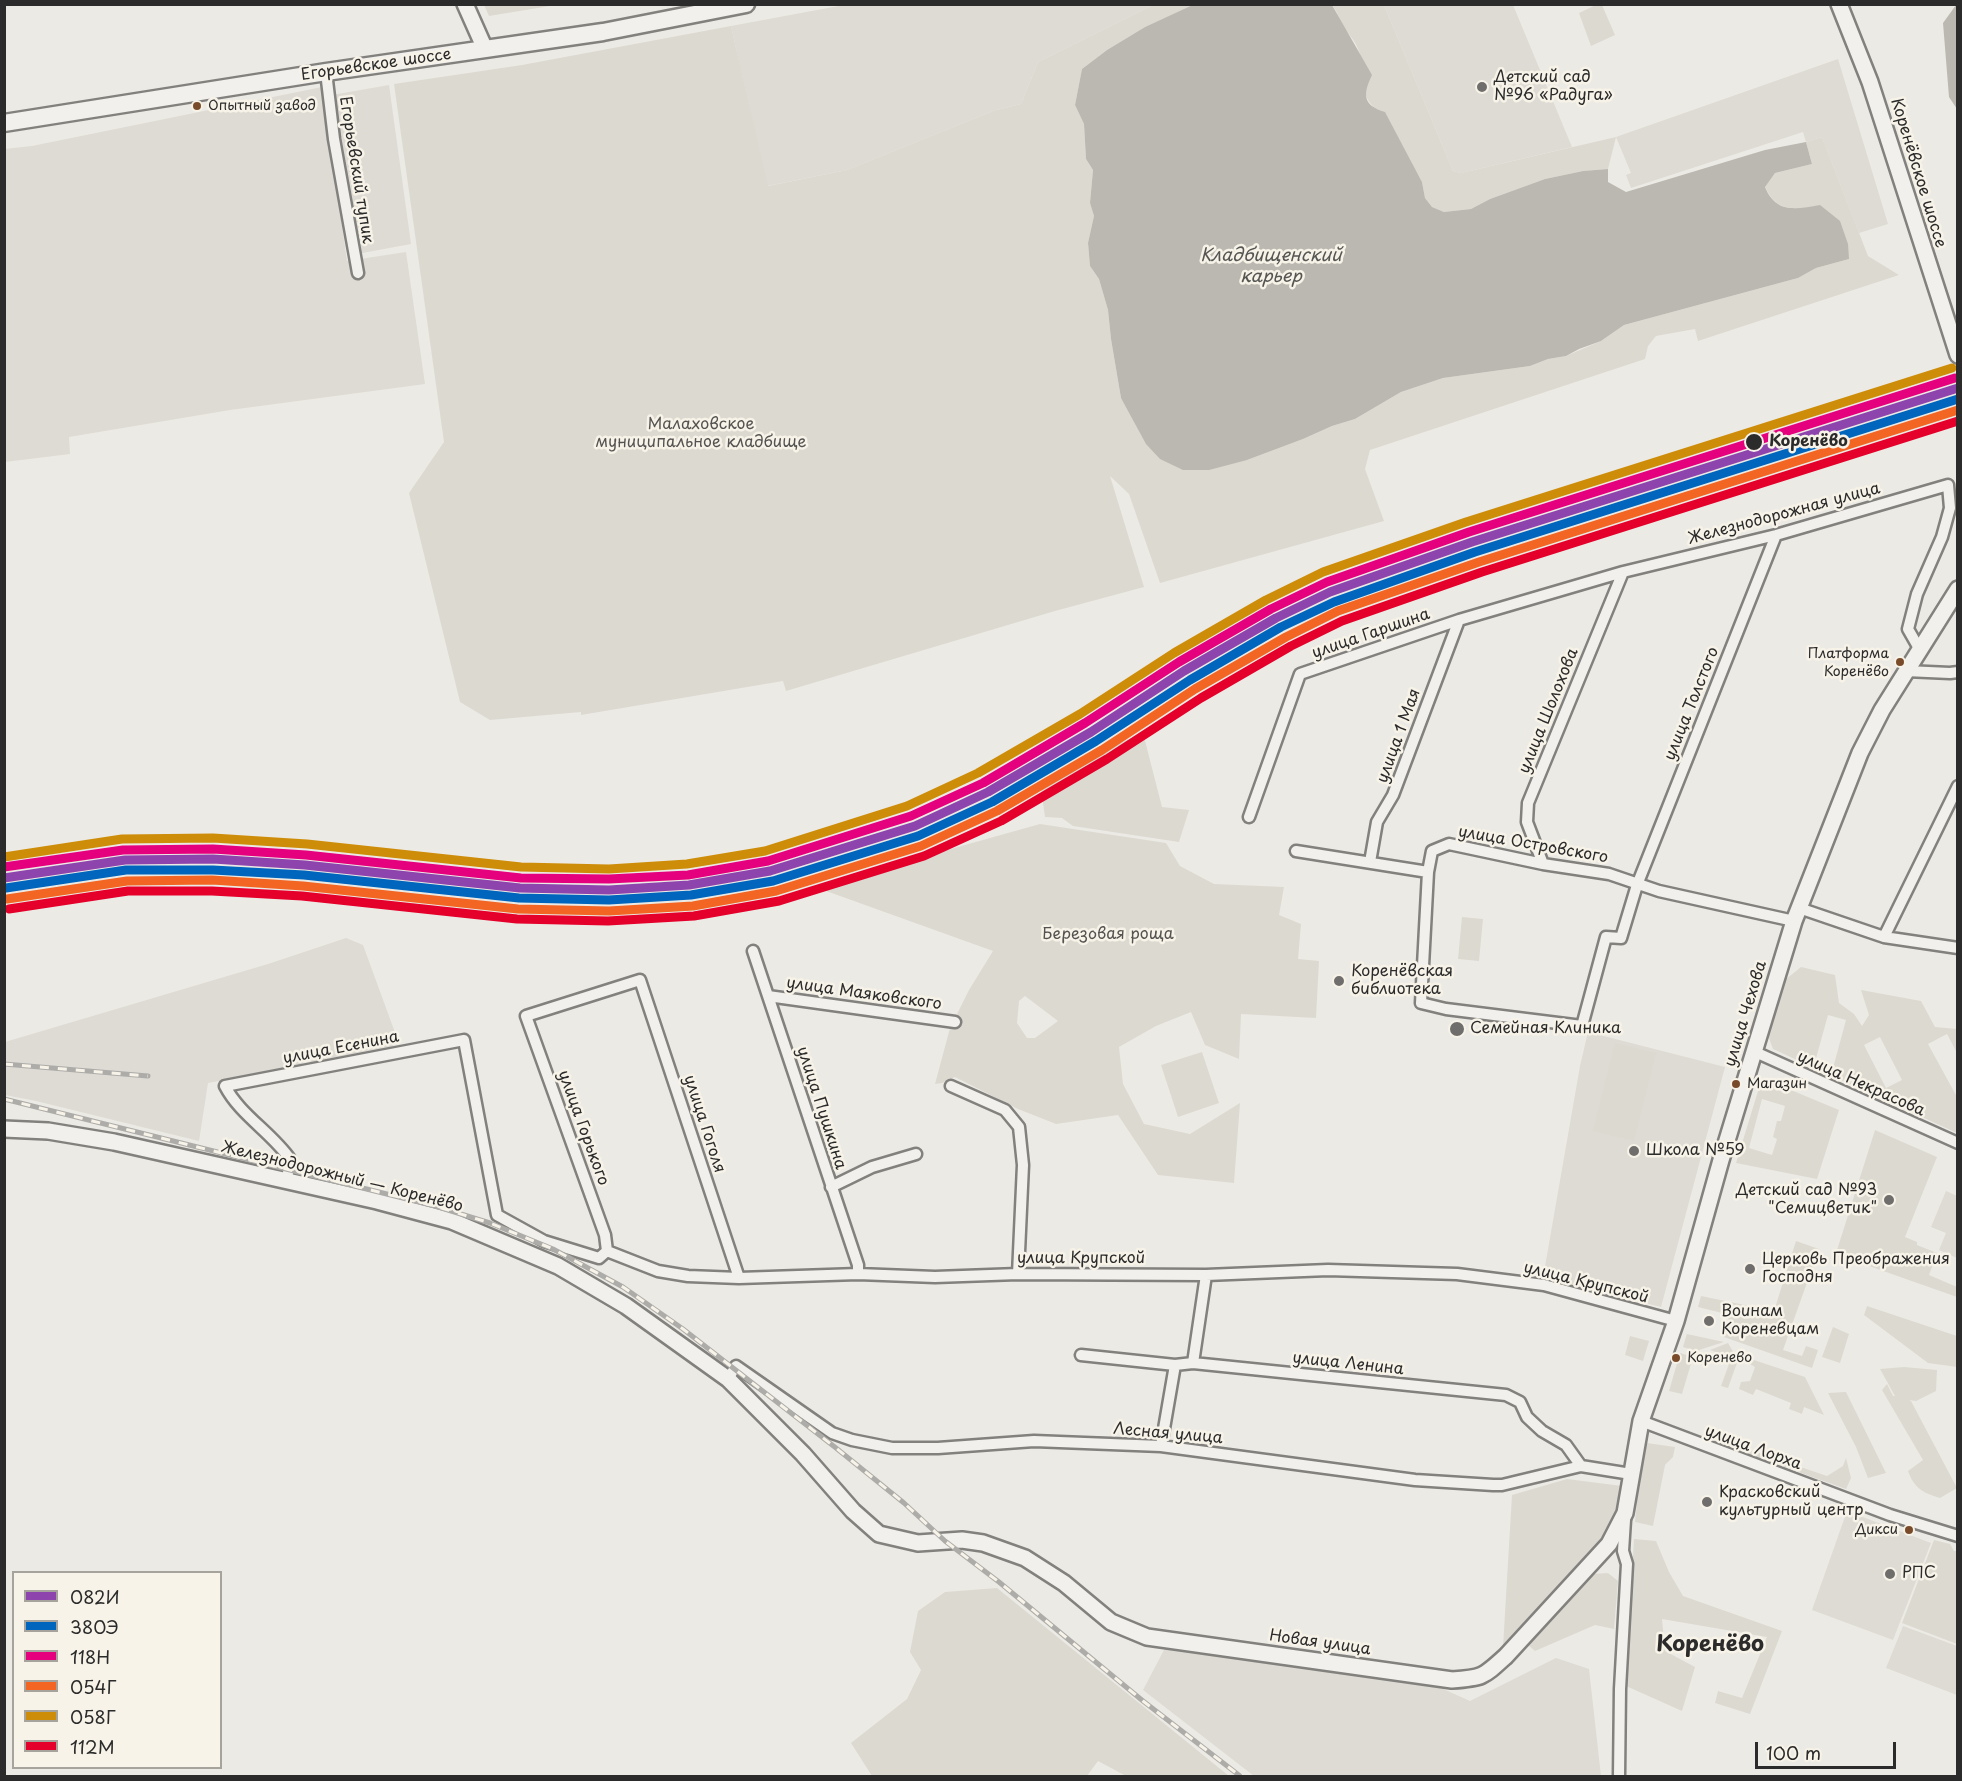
<!DOCTYPE html>
<meta charset="utf-8">
<style>
body{margin:0}
#map{position:relative;width:1962px;height:1781px;overflow:hidden;background:#eceae4;font-family:"Playpen Sans",sans-serif}
canvas{display:block}
.frame{position:absolute;inset:0;border:6px solid #2b2b2b;pointer-events:none}
.legend{position:absolute;left:12px;top:1571px;width:210px;height:198px;box-sizing:border-box;background:#f7f3e8;border:2px solid #a5a39c;margin:0;padding:8px 10px;list-style:none;font-size:18px;color:#2b2b2b}
.legend li{display:flex;align-items:center;gap:12px;height:30px}
.legend b{width:30px;border:2px solid #a5a39c}
.scale{position:absolute;left:1755px;top:1742px;width:141px;height:27px;box-sizing:border-box;border:3px solid #2b2b2b;border-top:0;padding-left:8px;font-size:18px;line-height:21px;white-space:nowrap;color:#2b2b2b;-webkit-text-stroke:4px #f7f3e8;paint-order:stroke}
</style>
<div id="map">
<canvas width="1962" height="1781"></canvas>
<div class="frame"></div>
<ul class="legend">
<li><b style="height:8px;background:#8e44ad"></b>082И</li>
<li><b style="height:8px;background:#0065bd"></b>380Э</li>
<li><b style="height:8px;background:#e5007d"></b>118Н</li>
<li><b style="height:8px;background:#f26522"></b>054Г</li>
<li><b style="height:8px;background:#ce8d09"></b>058Г</li>
<li><b style="height:8px;background:#e4002b"></b>112М</li>
</ul>
<div class="scale">100 m</div>
</div>
<script>
const ctx = document.querySelector('canvas').getContext('2d');
ctx.lineJoin = 'round';
function fillPath(path, color) {
  ctx.fillStyle = color;
  ctx.fill(path, 'evenodd');
}
function trace(path, color, width, dash) {
  ctx.strokeStyle = color;
  ctx.lineWidth = width;
  ctx.lineCap = dash ? 'butt' : 'round';
  ctx.setLineDash(dash || []);
  ctx.stroke(path);
}
function write(font, color, halo, rows, align = 'center') {
  ctx.font = font + ' "Playpen Sans",sans-serif';
  ctx.lineWidth = 5;
  ctx.setLineDash([]);
  ctx.textBaseline = 'middle';
  ctx.strokeStyle = halo;
  ctx.fillStyle = color;
  for (const [text, x, y, turn = 0] of rows) {
    ctx.save();
    ctx.translate(x, y);
    ctx.rotate((+turn || 0) * Math.PI / 180);
    ctx.textAlign = isNaN(turn) ? turn : align;
    if (halo) ctx.strokeText(text, 0, 0);
    ctx.fillText(text, 0, 0);
    ctx.restore();
  }
}
const built = new Path2D(`
 M844 5H1153L1038 62 1021 104 993 111 847 170 767 186 731 26Z
 M1384 5H1513L1572 147 1461 173 1453 171Z
 M1838 59 1888 224 1859 233 1822 137 1806 142 1803 132 1631 188 1626 175 1631 173 1616 137Z
 M389 85 411 244 357 254 332 95Z
 M322 87 347 261 406 252 425 384 230 410 69 437 70 454 5 462 4 149 32 146Z
 M346 938 363 945 397 1038 392 1048 313 1063 306 1060 299 1066 208 1083 199 1141 36 1101 5 1095V1042L268 964Z
 M1588 1032 1725 1067 1661 1307 1543 1278 1580 1066Z
 M1946 1191 1957 1196V1258L1939 1250 1946 1233 1931 1227Z
 M1847 1511 1931 1543 1893 1640 1812 1610Z
 M1903 1626 1957 1646V1695L1886 1668Z
 M1165 1648 1441 1688 1470 1701 1556 1658 1589 1669 1601 1776H1254L1143 1690Z`);
const green = new Path2D(`
 M1598 4 1602 5 1615 35 1591 46 1579 13Z
 M484 5H556L489 16Z
 M1153 5H1195L1145 27 1107 50 1082 69 1075 105 1084 124 1086 159 1093 170 1090 203 1094 216 1088 243 1090 266 1099 279 1108 310 1111 339 1121 398 1247 460 1303 439 1332 426 1355 419 1401 392 1443 378 1530 366 1548 359 1566 356 1601 341 1624 325 1798 278 1816 268 1849 259 1820 206C1796 209 1776 214 1765 186L1775 173 1812 164 1806 142 1822 137 1868 256 1899 275 1698 341 1695 329 1656 336 1648 346 1645 359 1370 450 1365 469 1384 521 1160 583 1129 494 1110 476 1144 587 1055 611 786 691 783 681 581 715V712L490 720 460 702 409 493 444 442 394 84 522 65 731 26 768 186 847 170 993 111 1021 104 1038 62Z
 M1332 5H1384L1453 171 1461 173 1616 137 1608 169 1583 171 1545 179 1490 199 1471 209 1444 212 1432 207 1425 198 1422 182 1385 113C1354 102 1368 73 1358 49 1355 40 1347 33 1343 25 1339 18 1337 11 1332 5Z
 M1143 733 1162 807 1189 810 1179 842 1073 826 1062 818 1045 817 1041 789 1109 748Z
 M1040 824 1166 843 1180 866 1214 884 1284 887 1279 915 1301 924 1298 959 1319 961 1316 1018 1241 1014 1239 1059 1205 1045 1191 1012 1156 1026 1119 1047 1123 1084 1144 1124 1190 1134 1240 1103 1234 1183 1158 1175 1118 1115 1056 1124 1018 1109 955 1077 942 1083 935 1084 950 1028 969 990 993 951 815 887ZM1025 996 1058 1021 1035 1038H1027L1017 1023 1019 1001Z
 M1462 917 1483 919 1479 961 1458 959Z
 M1801 967 1835 975 1839 1003 1854 1014 1862 1026 1869 1015 1861 990 1921 1001 1935 1027 1957 1029V1053L1947 1034 1928 1044 1957 1097V1133L1773 1049 1764 1025 1785 980ZM1828 1015 1846 1020 1833 1068 1815 1062ZM1880 1037 1902 1080 1886 1088 1864 1045Z
 M1615 1043 1656 1053 1634 1141 1593 1131Z
 M1202 1052 1219 1103 1178 1117 1161 1065Z
 M1762 1078 1839 1110 1817 1179 1736 1163ZM1762 1099 1785 1106 1781 1121H1777L1773 1137 1777 1139 1772 1155 1749 1148Z
 M1875 1130 1937 1157 1905 1237 1917 1242V1245L1937 1253 1929 1275 1957 1287V1297L1852 1260 1837 1250Z
 M1796 1241 1819 1249 1783 1350 1802 1356 1806 1346 1818 1350 1812 1368 1721 1336 1727 1330 1730 1322 1726 1314 1698 1307 1701 1296 1774 1311Z
 M1867 1306 1957 1336V1367L1928 1363 1864 1315Z
 M1833 1327 1849 1334 1840 1363 1822 1357Z
 M1687 1333V1334L1724 1342 1696 1351 1683 1347Z
 M1630 1336 1649 1341 1643 1361 1625 1355Z
 M1728 1343 1738 1360 1728 1388 1721 1386 1729 1364 1725 1363 1727 1356 1710 1350Z
 M1680 1353 1693 1357 1682 1394 1669 1391Z
 M1754 1360 1805 1377 1824 1415 1804 1407 1802 1414 1789 1409 1791 1403 1756 1389 1753 1395 1739 1389 1741 1382 1750 1381 1755 1367 1750 1364Z
 M1904 1367 1937 1370 1936 1391 1916 1401 1909 1400 1911 1401 1957 1488 1940 1498C1923 1493 1914 1488 1908 1471L1923 1460 1882 1390 1887 1384 1893 1396H1895L1880 1369Z
 M1845 1392H1846L1886 1473 1868 1478 1856 1447 1828 1393Z
 M1718 1439 1827 1476 1843 1466 1846 1458 1851 1478 1846 1489 1717 1443Z
 M1647 1443 1675 1447 1673 1457 1665 1465 1653 1526 1635 1522 1639 1483Z
 M1567 1479 1622 1486 1619 1506 1601 1543 1503 1647 1512 1495Z
 M1634 1539 1656 1541 1669 1572 1683 1596 1782 1631 1750 1714 1715 1703 1718 1691 1742 1698 1767 1637 1662 1619 1665 1651 1695 1667 1682 1711 1626 1686Z
 M1934 1540 1950 1544 1954 1551H1957V1644L1902 1623Z
 M1608 1573 1618 1581 1614 1629 1595 1625 1535 1651 1527 1644 1592 1574Z
 M997 1588 1229 1776H1126L1098 1761 1087 1776H872L851 1743 907 1699 921 1670 910 1652 918 1611 945 1592Z`);
const water = new Path2D(`
 M1195 4 1332 5 1372 75C1363 94 1362 105 1385 112L1422 182 1425 198 1432 207 1444 212 1471 209 1490 199 1545 179 1583 171 1608 169V182L1626 192 1765 150 1806 142 1812 164 1775 173 1765 187C1776 214 1796 209 1820 205L1840 221 1848 244 1849 259 1816 268 1798 278 1624 325 1601 341 1579 349 1566 356 1548 359 1530 366 1443 378 1401 392 1355 419 1332 426 1303 439 1247 460 1209 470H1183L1160 459 1146 444 1121 398 1111 339 1108 310 1099 279 1090 266 1088 243 1094 216 1090 203 1093 170 1086 159 1084 124 1075 105 1082 69 1107 50 1145 27Z
 M1956 5H1958L1957 109 1949 97 1943 23Z`);
const street = new Path2D(`
 M326 72 334 139 358 273
 M1776 535 1637 885 1621 938 1606 937 1582 1026 1446 1009 1421 1003 1428 872 1432 851 1449 844 1543 864 1609 874 1659 891 1794 921
 M1906 671 1950 673 1958 672
 M1249 817 1300 674 1459 620 1623 572 1776 535 1948 485 1950 508 1942 537 1917 594 1908 629 1920 650
 M1296 851 1428 872
 M1370 862 1377 822 1393 795 1459 620
 M1543 864 1527 822 1528 803 1623 572
 M1799 908 1884 937 1958 948
 M1884 937 1958 786
 M753 951 858 1265V1274
 M768 996 955 1022
 M1753 1051 1958 1143
 M951 1086 1005 1110 1019 1127 1023 1165 1018 1274
 M287 1180 290 1159C271 1132 240 1115 225 1086L464 1040 497 1215 544 1241 599 1258 607 1251 658 1271 688 1276 739 1278 858 1274 935 1277 1018 1274 1206 1275 1328 1270 1457 1274 1544 1285 1676 1321
 M831 1187 872 1167 916 1154
 M607 1251 605 1235 526 1016 640 980 739 1278
 M1081 1355 1175 1365 1193 1363 1506 1395 1520 1402 1527 1417 1542 1431 1566 1445 1581 1466
 M1193 1363 1206 1275
 M728 1379 736 1366 832 1433 852 1440 892 1448H938L1034 1441 1161 1446 1415 1480 1493 1485H1502L1581 1466 1631 1474
 M1641 1421 1890 1515 1958 1536
 M1161 1446 1175 1365
 M1619 1776 1620 1689 1627 1564 1623 1551 1625 1520`);
const secondary = new Path2D(`
 M465 4 485 49
 M1839 4 1870 82 1958 355
 M4 1129 48 1131 114 1142 377 1201 452 1221 558 1266 626 1306 728 1379 803 1454 853 1511 879 1534 918 1543 962 1540 983 1543 1025 1558 1064 1583 1111 1622 1147 1637 1452 1680C1483 1678 1483 1677 1506 1656L1609 1544 1625 1513 1641 1421 1676 1321 1721 1160 1794 921 1860 753 1882 710 1958 589`);
const primary = new Path2D(`
 M4 123 326 72 603 32 746 4`);
const rail = new Path2D(`
 M4 1064 148 1076
 M4 1099 435 1206 490 1223 553 1249 623 1287 683 1329 836 1448 904 1503 945 1541 999 1582 1143 1701 1240 1776`);
const rail1 = new Path2D(`
 M4 878 125 860 213 859 305 865 520 888 609 890 689 885 770 871 915 826 988 792 1091 732 1184 671 1276 618 1330 592 1472 542 1958 388`);
const rail2 = new Path2D(`
 M6 888 126 870H213L304 875 519 898 609 900 691 895 773 881 918 836 992 802 1096 741 1190 680 1281 627 1334 602 1475 552 1958 399`);
const rail3 = new Path2D(`
 M4 867 123 850 213 849 306 855 521 878 609 879 688 875 768 861 911 816 983 783 1085 723 1179 662 1271 609 1327 582 1469 532 1955 378`);
const rail4 = new Path2D(`
 M7 899 127 881 212 880 303 886 518 909 609 911 693 906 776 891 921 846 997 811 1102 750 1195 689 1286 637 1338 611 1479 562 1958 410`);
const rail5 = new Path2D(`
 M4 857 122 839 213 838 307 844 521 867 609 869 687 864 765 851 907 806 978 773 1080 714 1174 653 1266 600 1323 572 1466 522 1952 368`);
const rail6 = new Path2D(`
 M9 909 128 891H212L302 896 517 919 608 921 694 916 779 901 924 856 1001 821 1107 759 1201 698 1291 646 1342 621 1482 572 1958 421`);
const markers = [
 [1482,87,6,"#6f6e6c"],
 [197,106,5,"#7a4b2a"],
 [1754,442,9,"#2b2b2b"],
 [1900,662,5,"#7a4b2a"],
 [1339,981,6,"#6f6e6c"],
 [1457,1029,8,"#6f6e6c"],
 [1736,1084,5,"#7a4b2a"],
 [1634,1151,6,"#6f6e6c"],
 [1889,1200,6,"#6f6e6c"],
 [1750,1269,6,"#6f6e6c"],
 [1709,1321,6,"#6f6e6c"],
 [1676,1358,5,"#7a4b2a"],
 [1707,1502,6,"#6f6e6c"],
 [1909,1530,5,"#7a4b2a"],
 [1890,1574,6,"#6f6e6c"]
];
const busNames = [
 ["Опытный завод",208,106],
 ["Платформа",1889,654,"right"],
 ["Коренёво",1889,672,"right"],
 ["Магазин",1747,1084],
 ["Коренево",1687,1358],
 ["Дикси",1898,1530,"right"]
];
const streetNames = [
 ["Егорьевское шоссе",376,65,-8],
 ["Егорьевский тупик",356,170,81],
 ["Коренёвское шоссе",1918,173,73],
 ["Железнодорожная улица",1784,514,-15],
 ["улица Гаршина",1371,634,-19],
 ["улица Толстого",1692,704,-68],
 ["улица Шолохова",1549,711,-68],
 ["улица 1 Мая",1399,736,-70],
 ["улица Островского",1533,845,10],
 ["улица Маяковского",864,994,8],
 ["улица Чехова",1746,1014,-73],
 ["улица Есенина",341,1048,-11],
 ["улица Некрасова",1861,1084,24],
 ["улица Пушкина",821,1108,72],
 ["улица Гоголя",704,1124,72],
 ["улица Горького",583,1128,70],
 ["Железнодорожный — Коренёво",342,1177,14],
 ["улица Крупской",1081,1259],
 ["улица Крупской",1586,1283,14],
 ["улица Ленина",1348,1364,6],
 ["Лесная улица",1168,1434,5],
 ["улица Лорха",1753,1448,20],
 ["Новая улица",1320,1643,8]
];
const poiNames = [
 ["Детский сад",1494,78],
 ["№96 «Радуга»",1494,96],
 ["Коренёвская",1351,972],
 ["библиотека",1351,990],
 ["Семейная Клиника",1470,1029],
 ["Школа №59",1646,1151],
 ["Детский сад №93",1877,1191,"right"],
 ["\"Семицветик\"",1877,1209,"right"],
 ["Церковь Преображения",1762,1260],
 ["Господня",1762,1278],
 ["Воинам",1721,1312],
 ["Кореневцам",1721,1330],
 ["Красковский",1719,1493],
 ["культурный центр",1719,1511],
 ["РПС",1902,1574]
];
const parkNames = [
 ["Малаховское",701,425],
 ["муниципальное кладбище",701,443],
 ["Березовая роща",1108,935]
];
const stopNames = [
 ["Коренёво",1769,442]
];
const waterNames = [
 ["Кладбищенский",1271,256],
 ["карьер",1271,277]
];
const districtNames = [
 ["Коренёво",1710,1645]
];
fillPath(built, '#dddbd3');
fillPath(green, '#dcd9d1');
fillPath(water, '#bab8b0');
trace(street, '#82817e', 15);
trace(secondary, '#82817e', 20);
trace(primary, '#82817e', 21);
trace(street, '#f1f0ec', 10);
trace(secondary, '#f1f0ec', 15);
trace(primary, '#f1f0ec', 16);
trace(rail, '#adaca9', 5);
trace(rail, '#f7f3e8', 3, [9]);
trace(rail1, '#8e44ad', 9);
trace(rail2, '#0065bd', 9);
trace(rail3, '#e5007d', 9);
trace(rail4, '#f26522', 9);
trace(rail5, '#ce8d09', 9);
trace(rail6, '#e4002b', 9);
for (const [x, y, r, color] of markers) {
  const dot = new Path2D();
  dot.arc(x, y, r, 0, 2 * Math.PI);
  ctx.fillStyle = color;
  ctx.fill(dot);
  trace(dot, '#f7f3e8', 2);
}
write('14px', '#2b2b2b', '#f7f3e8', busNames, 'left');
write('16px', '#2b2b2b', '#f7f3e8', streetNames);
write('16px', '#2b2b2b', '#f7f3e8', poiNames, 'left');
write('16px', '#545351', '#f7f3e8', parkNames);
write('bold 16px', '#2b2b2b', '#f7f3e8', stopNames, 'left');
write('italic 18px', '#555552', '#f7f3e8', waterNames);
write('bold 22px', '#2b2b2b', '#f7f3e8', districtNames);
</script>
